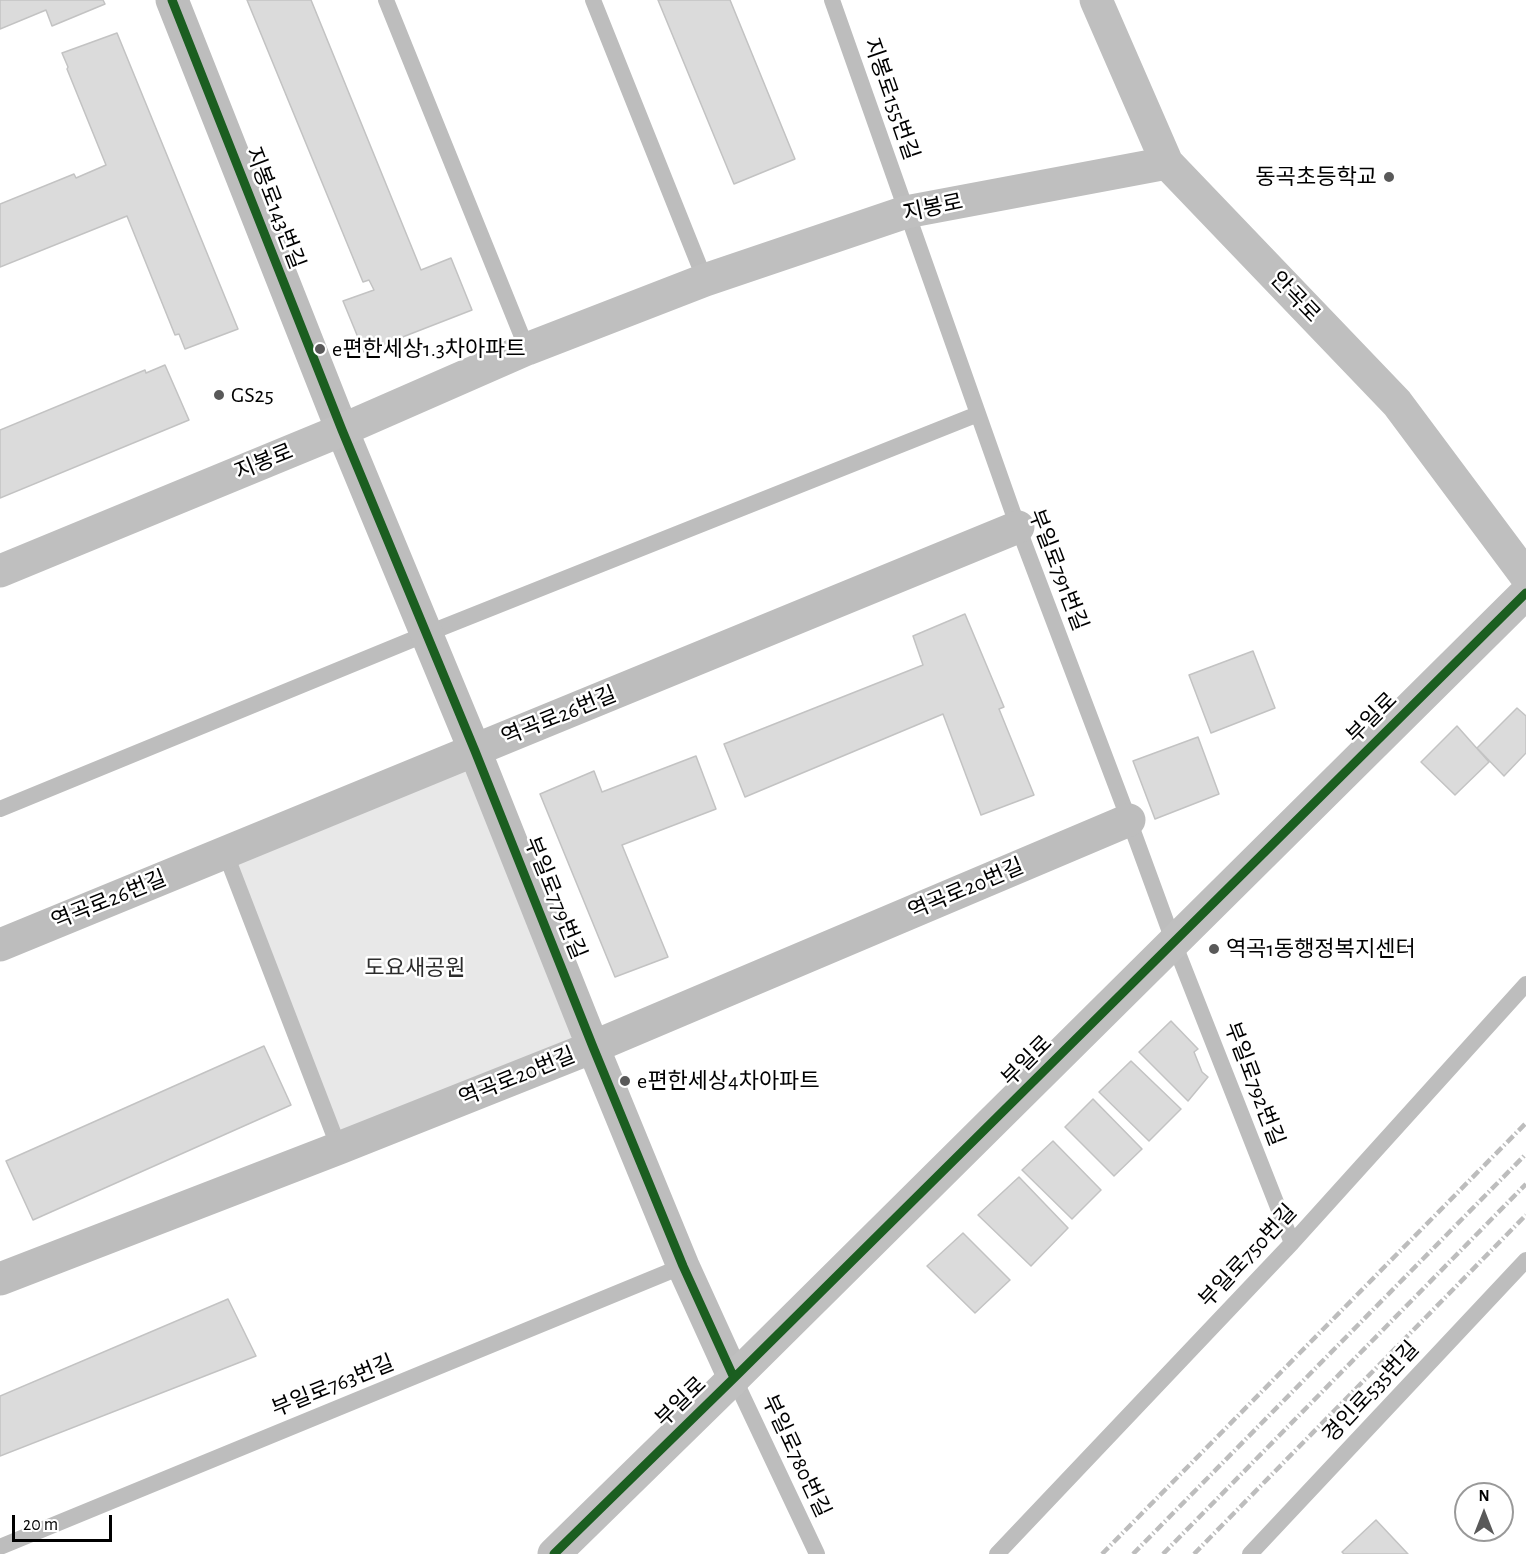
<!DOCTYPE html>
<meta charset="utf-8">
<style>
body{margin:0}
#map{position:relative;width:1526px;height:1554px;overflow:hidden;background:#fff;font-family:"Alegreya Sans",sans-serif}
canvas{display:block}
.north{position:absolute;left:1454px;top:1482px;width:60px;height:60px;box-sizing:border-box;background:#fff;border:2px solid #999;border-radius:50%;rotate:0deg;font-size:16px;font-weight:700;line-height:24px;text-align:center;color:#000}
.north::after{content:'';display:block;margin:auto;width:21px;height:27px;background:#595959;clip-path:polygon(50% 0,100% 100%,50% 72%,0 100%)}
.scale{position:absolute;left:12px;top:1515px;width:100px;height:27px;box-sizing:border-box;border:3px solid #000;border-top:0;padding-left:8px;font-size:18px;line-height:21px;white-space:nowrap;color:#000;-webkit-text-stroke:4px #fff;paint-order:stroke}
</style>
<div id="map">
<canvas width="1526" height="1554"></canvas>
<div class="north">N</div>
<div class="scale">20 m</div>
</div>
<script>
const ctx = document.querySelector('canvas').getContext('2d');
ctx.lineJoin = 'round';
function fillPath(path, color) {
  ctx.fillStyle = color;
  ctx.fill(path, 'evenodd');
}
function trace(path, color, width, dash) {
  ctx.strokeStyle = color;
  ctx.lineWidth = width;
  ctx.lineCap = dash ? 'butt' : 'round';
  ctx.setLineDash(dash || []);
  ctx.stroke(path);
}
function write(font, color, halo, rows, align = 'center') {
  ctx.font = font + ' "Alegreya Sans","Noto Sans KR",sans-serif';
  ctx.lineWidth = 5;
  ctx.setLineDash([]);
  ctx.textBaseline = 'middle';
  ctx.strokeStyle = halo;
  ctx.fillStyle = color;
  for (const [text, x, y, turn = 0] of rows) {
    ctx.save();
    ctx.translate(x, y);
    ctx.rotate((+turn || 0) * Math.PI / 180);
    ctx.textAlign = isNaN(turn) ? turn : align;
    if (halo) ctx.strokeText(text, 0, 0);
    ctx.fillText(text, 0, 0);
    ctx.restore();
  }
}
const green = new Path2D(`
 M475 751 593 1047 339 1148 225 852Z`);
const building = new Path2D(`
 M0 0H103L105 4 52 26 46 10 0 29Z
 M247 0H311L421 270 451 258 472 310 364 352 343 301 374 290 369 280 363 282Z
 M658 0H730L795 159 734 184Z
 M117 33 238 329 185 349 179 334 175 335 127 216 0 267V204L74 174 76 178 106 165 67 69 68 67 62 53Z
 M165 365 189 420 0 498V430L145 370 146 373Z
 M965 614 1004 707 999 709 1034 795 981 815 943 714 745 797 724 744 923 665 913 636Z
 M1253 651 1275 708 1211 733 1189 675Z
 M1517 708 1526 716V753L1504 776 1477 748Z
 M1457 726 1489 762 1455 795 1421 762Z
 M1198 737 1219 794 1155 819 1133 761Z
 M696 756 716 809 622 845 668 957 615 977 540 794 594 771 602 792Z
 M1171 1021 1198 1049 1194 1052 1202 1072 1208 1077 1188 1101 1139 1052Z
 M264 1046 291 1105 33 1220 6 1161Z
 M1131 1061 1181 1109 1149 1141 1099 1092Z
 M1093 1099 1142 1149 1114 1176 1065 1127Z
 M1053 1141 1101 1190 1072 1219 1022 1170Z
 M1019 1177 1068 1228 1031 1266 978 1215Z
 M963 1233 1010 1280 975 1313 927 1266Z
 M228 1299 256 1356 0 1456V1396Z
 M1376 1520 1408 1554H1344L1342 1552Z`);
const lane = new Path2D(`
 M386 0 527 349
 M593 0 705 280
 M832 0 1018 527 1129 820 1174 943 1292 1243
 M0 809 426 634 978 414
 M225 852 339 1148
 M734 1378 817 1554
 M0 1547 683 1266
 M997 1554 1292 1243 1526 984
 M1250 1554 1526 1260`);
const street = new Path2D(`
 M172 0 342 430 475 751 593 1047 683 1266 734 1378
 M0 945 1018 527
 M0 1279 339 1148 593 1047 1129 820`);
const secondary = new Path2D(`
 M1096 0 1167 163 1397 403 1526 576
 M0 571 342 430 527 349 705 280 906 212 1167 163
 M554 1554 734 1378 1526 593`);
const rail = new Path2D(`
 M1102 1554 1526 1123
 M1133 1554 1526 1154
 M1163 1554 1526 1184
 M1194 1554 1526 1215`);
const cycleway = new Path2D(`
 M172 0 342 430 475 751 593 1047 683 1266 734 1378
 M554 1554 734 1378 1526 593`);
const markers = [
 [1389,177,6,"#595959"],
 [320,349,6,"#595959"],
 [219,395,6,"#595959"],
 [1214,949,6,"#595959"],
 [625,1081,6,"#595959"]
];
const streetNames = [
 ["지봉로155번길",891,99,71],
 ["지봉로143번길",275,208,69],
 ["지봉로",933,208,-12],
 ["안곡로",1295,297,46],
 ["지봉로",264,462,-22],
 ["부일로791번길",1058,570,69],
 ["역곡로26번길",559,716,-22],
 ["부일로",1372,718,-45],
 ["역곡로20번길",966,889,-23],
 ["부일로779번길",555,898,68],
 ["역곡로26번길",109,900,-22],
 ["부일로",1027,1061,-45],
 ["역곡로20번길",517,1077,-22],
 ["부일로792번길",1254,1084,69],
 ["부일로750번길",1248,1256,-47],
 ["부일로763번길",333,1386,-22],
 ["경인로535번길",1371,1392,-47],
 ["부일로",681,1402,-44],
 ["부일로780번길",796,1456,65]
];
const poiNames = [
 ["동곡초등학교",1377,177,"right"],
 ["e편한세상1.3차아파트",332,349],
 ["GS25",231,395],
 ["역곡1동행정복지센터",1226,949],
 ["e편한세상4차아파트",637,1081]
];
const parkNames = [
 ["도요새공원",415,968]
];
fillPath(green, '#e8e8e8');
fillPath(building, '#dbdbdb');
trace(building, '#c3c3c3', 1.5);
trace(lane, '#bdbdbd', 16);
trace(street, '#bdbdbd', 33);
trace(secondary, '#bfbfbf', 33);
trace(rail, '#bdbdbd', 4.5, [9, 3, 1.5, 3]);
trace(cycleway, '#1b5e20', 9);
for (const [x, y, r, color] of markers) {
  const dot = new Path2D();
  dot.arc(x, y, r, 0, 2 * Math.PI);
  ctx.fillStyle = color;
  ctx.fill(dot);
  trace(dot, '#fff', 2);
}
write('22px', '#000', '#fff', streetNames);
write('22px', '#000', '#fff', poiNames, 'left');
write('22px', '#2c2c2c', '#fff', parkNames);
</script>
